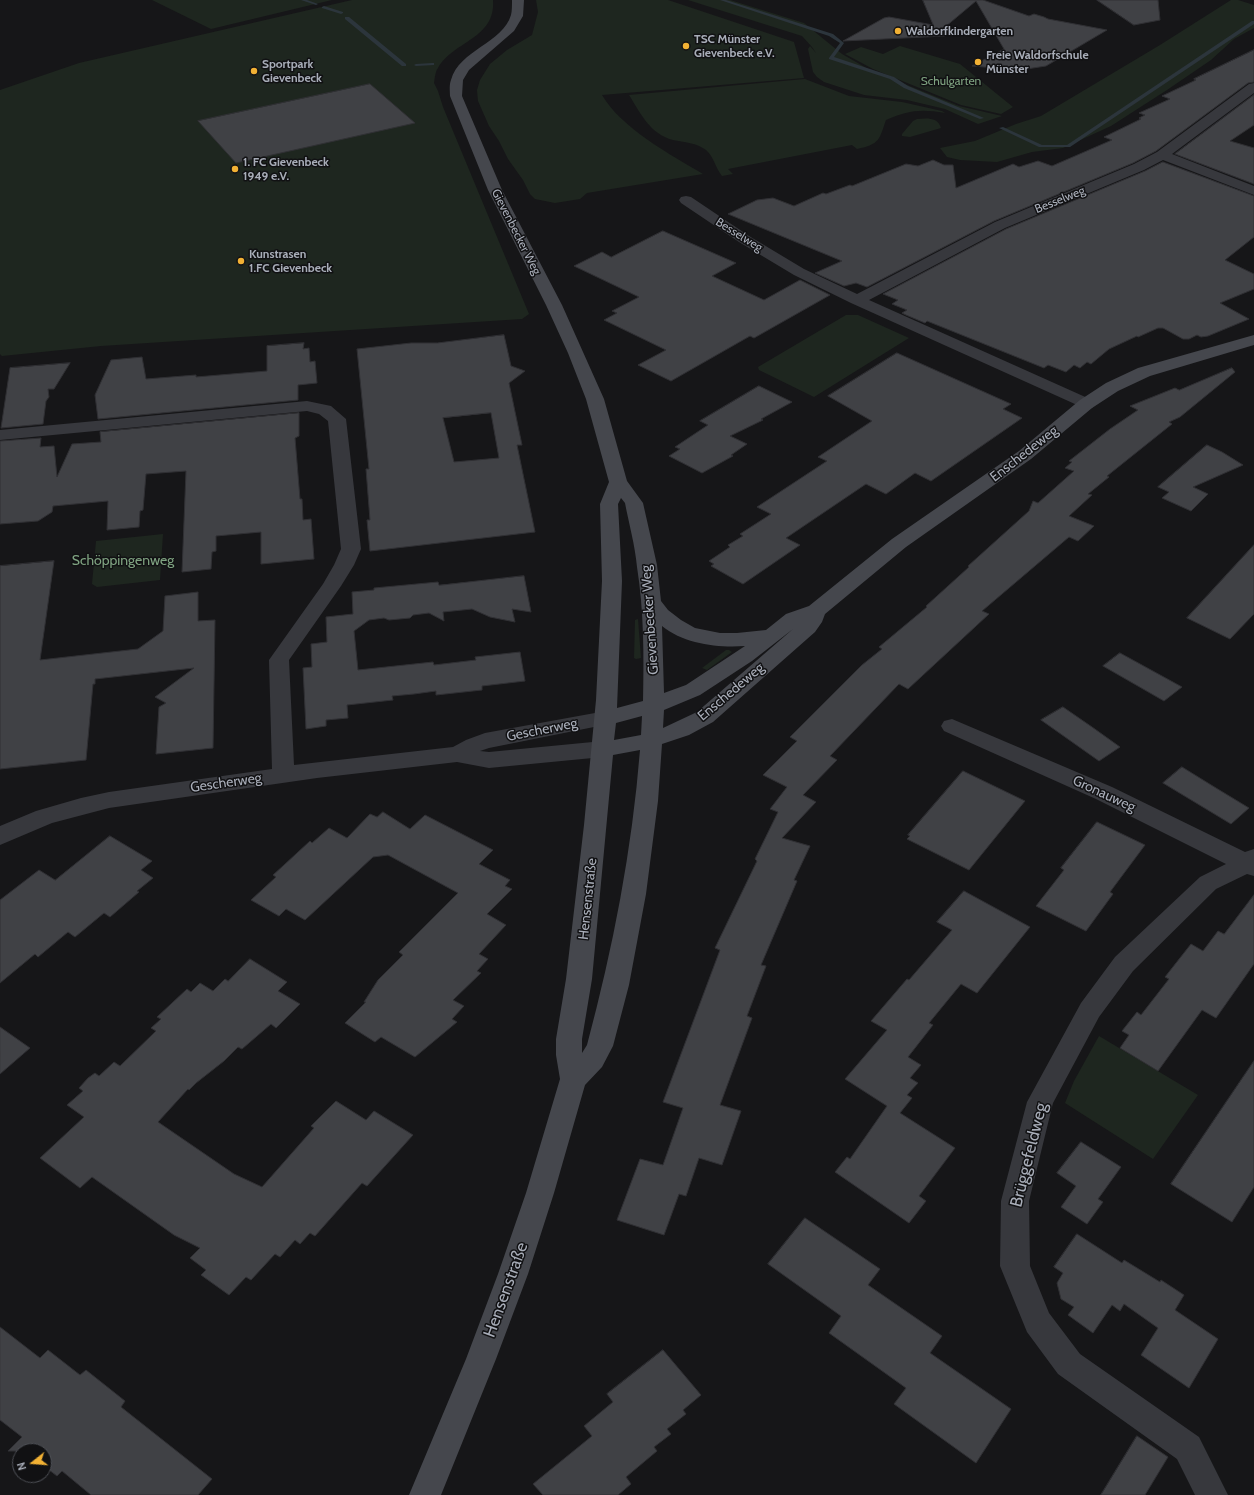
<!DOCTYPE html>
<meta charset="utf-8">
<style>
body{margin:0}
#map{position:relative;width:1254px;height:1495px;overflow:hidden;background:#161618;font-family:Cabin,sans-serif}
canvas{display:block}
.north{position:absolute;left:12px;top:1443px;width:40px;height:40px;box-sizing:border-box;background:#111113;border:1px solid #4d4f55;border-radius:50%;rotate:253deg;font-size:11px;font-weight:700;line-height:16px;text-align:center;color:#a8adb8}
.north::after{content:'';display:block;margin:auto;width:14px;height:18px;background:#f2b134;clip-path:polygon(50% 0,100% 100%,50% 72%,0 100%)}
</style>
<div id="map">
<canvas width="1254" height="1495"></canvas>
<div class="north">N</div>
</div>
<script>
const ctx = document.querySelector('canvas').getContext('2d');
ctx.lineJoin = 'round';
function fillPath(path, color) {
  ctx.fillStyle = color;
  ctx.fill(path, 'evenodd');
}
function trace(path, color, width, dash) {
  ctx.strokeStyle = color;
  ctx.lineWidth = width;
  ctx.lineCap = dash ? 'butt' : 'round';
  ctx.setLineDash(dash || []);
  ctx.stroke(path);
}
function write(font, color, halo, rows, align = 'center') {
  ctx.font = font + ' Cabin,sans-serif';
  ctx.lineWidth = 3;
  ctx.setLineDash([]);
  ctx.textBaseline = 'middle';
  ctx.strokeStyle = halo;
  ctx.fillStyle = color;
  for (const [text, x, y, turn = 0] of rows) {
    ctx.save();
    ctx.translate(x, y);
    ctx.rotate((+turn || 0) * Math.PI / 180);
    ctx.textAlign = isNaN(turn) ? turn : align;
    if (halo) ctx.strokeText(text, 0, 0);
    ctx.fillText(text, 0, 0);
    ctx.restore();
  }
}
const green = new Path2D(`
 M152 0H332L211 29Z
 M352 0H493C496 39 453 41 438 68 435 72 435 78 434 83L438 91 443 107 529 314 522 319 101 346 2 356 0 354V90L79 63Z
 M536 0H668L794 42 804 78 602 95C621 128 671 155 703 174L587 193 580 199 555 203 535 199 530 194 523 180 508 159 499 141 489 126 478 101 477 90 480 80 490 64 507 50 532 35 538 12Z
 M688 0H730L804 23 842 54 870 70 959 106 1002 116 978 124 945 109 907 100 864 95 824 82 817 77 813 72 808 49 810 46 816 53 812 47 802 36Z
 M1231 0H1238L1254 5V28L1234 39 1211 60 1167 90 1111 126 1063 148 1032 152 997 162 960 160 947 157 940 148 975 141 1016 124 1041 116 1160 45Z
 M900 46 960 64 1013 107 1001 114 961 105 873 69 845 54 861 47 883 54Z
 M805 79 849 96 902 102 942 111 945 113C921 109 909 110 886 120 879 140 880 144 857 149L852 145 728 169 733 174 722 176C715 167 714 157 706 150 697 143 684 142 673 140 650 134 641 114 629 95Z
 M917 119C927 118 938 117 941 128L910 137 902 136V134L913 121Z
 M846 315H858L909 338 814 397 759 370 758 367Z
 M163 534 160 580 97 587 92 584 96 541Z
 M638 619 641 658 636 659 634 658 635 620Z
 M726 650H729L732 652 707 670 702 668Z
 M1099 1036 1198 1095 1153 1159 1065 1103 1074 1081Z`);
const stream = new Path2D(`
 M301 0H307L318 4 316 5Z
 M720 0H726L833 34 844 43 834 57 894 77 908 86 984 118 980 119 904 88 890 79 829 59V58L840 43 829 36Z
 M324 6 343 12V13L341 14 322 8V7Z
 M345 17H349L406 64V66H402L345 19Z
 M1252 21H1254V24L1070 147H1039L999 128 1003 127 1042 145H1067Z
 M432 63H434V65L416 66 414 65 416 64Z`);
const building = new Path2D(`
 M923 0H983L1029 16 1034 14 1044 17 1048 19 1107 30 1046 66 1020 70 972 66 1004 49 976 1 945 27V36L843 41 884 18 889 17 933 25Z
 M1097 0H1158L1160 20 1134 25Z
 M1254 50V82L1248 83 1156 151 1133 163 994 221 867 287 856 283 844 286 815 273 842 261 728 214 757 200 773 198 794 206 823 193 826 194 850 185 852 186 906 164 918 166 933 160 944 165H953L956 188 1013 164 1019 167 1038 161 1052 166 1112 140 1104 137 1141 119 1139 118 1145 115 1139 113 1170 99 1162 96 1196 80 1194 79Z
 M370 84 415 123 236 163 198 121Z
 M1254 95V125L1230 141 1254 148V184L1175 154Z
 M1163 162 1254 196V237L1225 260 1254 274V289L1220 303 1249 319 1208 336 1201 337 1197 335 1189 339H1183L1163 328H1158L1138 337 1137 336 1109 349 1091 364 1087 362 1080 368 1074 365 1066 372 1048 365 1044 368 927 321 925 323 906 315 902 313 907 310 892 304 898 300 883 294 1006 229 1145 171Z
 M663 231 736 263 712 276 764 300 800 280 830 295 754 338 750 336 671 381 638 365 666 350 604 320 617 313 612 311 639 297 574 266 602 252 611 257Z
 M504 335 511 366 525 371 509 383 522 445H517L535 532 370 551 367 520H370L366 469H369L357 349 411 343H437ZM491 413 499 458 454 462 443 418Z
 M304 343 303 349 309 348 310 362 315 361 317 383 298 385V400L98 419 95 395 111 360 142 357 146 379 196 375V377L267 371V346Z
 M897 353 1011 404 1003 409 1022 418 931 481 915 473 886 494 866 484 786 538 800 545 743 584 711 566 714 564 709 561 730 547 728 545 743 536 740 534 771 514 757 507 827 461 818 457 872 421 828 396Z
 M70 363 54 389H48L49 397 46 401 43 424 1 428 10 368Z
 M1232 368 1235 372 1180 417 1169 422 1172 424 1107 476 1109 477 1088 494 1092 495 1069 516 1094 526 1078 541 1069 537 982 611 989 614 908 689 899 684 830 756 837 760 803 795 816 802 782 838 810 846 794 880 797 881 761 965 766 966 747 1016 752 1018 720 1105 741 1111 722 1165 699 1158 686 1196 679 1194 664 1235 617 1220 640 1159 663 1165 683 1108 663 1102 720 950 715 948 757 861 755 859 778 812 770 809 787 787 763 775 797 741 790 737 862 665 882 649 879 647 927 607 926 606 969 567 968 566 1029 511 1033 501 1038 503 1074 471 1065 468 1072 462 1069 461 1110 429 1138 410 1130 406 1175 388 1179 390Z
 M759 386 792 402 761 419 763 420 730 436 747 444 731 455 733 456 702 473 669 456 680 449 675 447 708 425 700 421Z
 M299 413V436L295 438 300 499H302L303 520 311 519 314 559 261 564V532L216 536V551L212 552 211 569 182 572 186 471 146 474 143 510 140 511 139 527 107 530 108 501 53 506 52 512 38 521 0 524V441L41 438 40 447 54 446 57 477 72 444 101 442 100 432Z
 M1207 445 1222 452 1243 465 1193 487 1208 494 1191 511 1162 498 1169 492 1158 487Z
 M1254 545V614L1230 639 1187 618Z
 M54 561 40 660 138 649 163 631 165 596 198 592V621L215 620 213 748 156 754 159 707 166 703 155 697 194 668 95 679V684H93L86 760 0 769V566Z
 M524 576 531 612 512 609 515 622 490 617 472 609 443 612 444 621 429 613 413 615 410 618 389 620 384 618 369 620 354 631 358 670 433 662 434 665 476 660 475 657 520 652 525 681 482 686V690L436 695V691L414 694 392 696 393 700 347 705 348 718 326 720V726L306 729 303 668 312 667 311 644 327 642 326 617 353 614 352 592 374 590V588L438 582 439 585Z
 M1120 653 1182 687 1164 701 1103 666Z
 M1063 707 1092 727 1120 747 1099 761 1041 720Z
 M1182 767 1216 788 1249 808 1231 824 1163 783Z
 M963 771 1025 801 969 870 907 839 910 836 908 835Z
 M383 812 410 829 425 815 493 850 479 864 510 880 505 886 512 889 487 914 506 925 479 954 488 959 477 971 481 973 453 1000 464 1006 452 1019 457 1022 415 1057 381 1037 375 1042 345 1023 366 1002H364L378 980 403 955 399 952 458 893 388 855 373 857 305 920 286 909 279 916 251 900 276 877 273 875 284 865 310 841 312 843 329 828 347 838 370 814 377 817Z
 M1097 822 1145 845 1110 892 1113 894 1086 931 1036 906 1064 870 1061 868Z
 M110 836 152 861 141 870 153 878 137 891 139 892 110 917 104 913 75 937 68 932 38 957 35 954 0 983V900L39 870 55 880Z
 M964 891 1030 927 977 993 961 984 929 1023 933 1025 908 1057 921 1065 910 1078 918 1083 907 1095 912 1098 900 1113 955 1148 919 1196 926 1201 909 1223 835 1172 847 1157 850 1159 887 1106 845 1079 887 1030 871 1021 907 979 909 980 952 930 937 922Z
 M1254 895V964L1216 1018 1202 1010 1158 1071 1120 1048 1129 1035 1122 1031 1137 1012 1141 1015 1169 979 1165 977 1191 944 1203 951 1218 931 1224 934Z
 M250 959 287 982 278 991 300 1004 276 1028 271 1024 242 1049 238 1047 224 1061 196 1083 189 1090 188 1089 158 1122 234 1174 262 1187 314 1128 311 1126 336 1101 366 1120 374 1111 413 1135 367 1186 362 1183 315 1236 310 1233 300 1244 295 1240 280 1257 275 1254 251 1280 246 1277 229 1295 201 1275 206 1270 190 1258 200 1248 174 1235 92 1177 80 1188 40 1158 84 1117 67 1105 83 1091 79 1088 88 1078 95 1073 99 1076 114 1062 120 1066 156 1031 151 1028 161 1019 157 1017 187 989 191 992 200 983 213 991 225 979 228 981Z
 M0 1027 30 1048 0 1074Z
 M1254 1061V1187L1232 1222 1171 1184Z
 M1081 1142 1121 1167 1098 1199 1103 1202 1087 1224 1061 1207 1076 1186 1057 1173Z
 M805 1218 880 1269 868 1285 942 1336 930 1353 1011 1409 976 1463 894 1404 906 1388 829 1333 841 1316 768 1264Z
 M1077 1234 1122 1263 1124 1260 1160 1282 1161 1280 1184 1295 1175 1310 1218 1339 1189 1388 1141 1355 1158 1328 1124 1304 1120 1311 1112 1305 1093 1333 1068 1315 1074 1307 1061 1299 1057 1283 1063 1273 1054 1267Z
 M0 1327 40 1358 48 1350 80 1375 86 1370 125 1401 121 1407 212 1479 198 1495H91L62 1471 57 1476 44 1466V1451H8L22 1437 0 1420Z
 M663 1350 701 1395 683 1410 686 1414 667 1429 671 1434 654 1447 657 1451 626 1477 631 1484 618 1495H543L533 1484 592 1436 584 1426 613 1402 607 1394Z
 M1137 1436 1168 1457 1145 1495H1101Z`);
const street = new Path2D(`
 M1254 83V93L1172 154 1254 186V195L1163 160 1144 170 1005 228 869 300 1092 400 1095 404 1092 408 1086 409 851 303 794 275 739 242 681 203 679 200 681 197 686 196 691 197 749 236 804 269 857 294 995 222 1134 164 1157 152 1249 84Z
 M307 401 331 406 346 419 361 549 354 565 341 586 289 660 294 765 453 747 466 740 485 733 606 711 614 713 617 718 614 723 489 748 480 751 489 752 603 741 611 744 614 749 611 754 603 757 489 768 457 762 317 778 109 808 52 823 0 845V826L36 811 81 798 109 792 272 769 269 660 323 584 334 565 341 549 328 421 319 414 307 411 0 440V430Z
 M952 719 1112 787 1245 852 1254 849V876L1247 874 1216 889 1133 971 1099 1017 1053 1103 1029 1201 1030 1266 1049 1313 1080 1354 1199 1437 1228 1495H1195L1177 1459 1058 1374 1027 1332 1000 1266 1001 1201 1027 1102 1081 1003 1115 957 1200 877 1226 864 1096 799 944 731 941 726 944 721Z`);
const secondary = new Path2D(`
 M512 0H524L523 16 514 31 469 70 463 80 462 96 502 190 562 305 604 399 627 481 643 503 657 565 661 601 668 610 681 620 695 628 720 633H737L766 630 786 614 809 606 892 539 1019 451 1080 400 1106 383 1138 368 1254 335V345L1150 376 1118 391 1092 408 1031 459 906 547 825 614 822 622 815 632 713 722 689 735 662 744 658 801 646 894 629 985 613 1046 602 1067 585 1085 554 1193 528 1274 496 1359 441 1495H409L466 1359 498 1274 526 1193 560 1079 556 1055V1039L566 979 584 825 596 700 602 581 600 504 609 482 586 399 568 353 546 305 488 190 450 96C450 91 449 85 451 80 459 50 503 43 511 15 512 11 512 5 512 0ZM621 498 625 503C629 524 635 545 637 567 644 611 644 657 643 701L617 708 622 581 618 504ZM662 626C684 644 718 648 745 646L686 685 664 693ZM793 629 697 712 663 728 664 710 700 695 752 661ZM642 716 641 735 614 740 616 723ZM640 750C632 850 613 948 587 1045L582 1053V1039L592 979 613 755Z`);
const markers = [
 [898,31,4,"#f2b134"],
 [686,46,4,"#f2b134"],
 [978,62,4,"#f2b134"],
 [254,71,4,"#f2b134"],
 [235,169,4,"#f2b134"],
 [241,261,4,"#f2b134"]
];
const farPoinames = [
 ["Waldorfkindergarten",906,31],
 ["TSC Münster",694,39],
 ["Gievenbeck e.V.",694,53],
 ["Freie Waldorfschule",986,55],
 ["Münster",986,69],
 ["Sportpark",262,64],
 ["Gievenbeck",262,78],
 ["1. FC Gievenbeck",243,162],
 ["1949 e.V.",243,176],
 ["Kunstrasen",249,254],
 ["1.FC Gievenbeck",249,268]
];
const farParknames = [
 ["Schulgarten",951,81]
];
const farStreetnames = [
 ["Besselweg",1060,200,-22],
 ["Gievenbecker Weg",516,232,63],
 ["Besselweg",739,235,32]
];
const streetNames = [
 ["Enschedeweg",1024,454,-38],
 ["Gievenbecker Weg",650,620,-94],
 ["Enschedeweg",731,692,-40],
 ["Gescherweg",542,730,-11],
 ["Gescherweg",226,783,-8],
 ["Gronauweg",1104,794,25],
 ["Hensenstraße",588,899,-84]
];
const parkNames = [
 ["Schöppingenweg",123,561]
];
const nearStreetnames = [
 ["Brüggefeldweg",1029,1155,-76],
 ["Hensenstraße",506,1290,-70]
];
fillPath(green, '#1e261f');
fillPath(stream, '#2c353c');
fillPath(building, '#404145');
trace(building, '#303034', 1);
fillPath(street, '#37383d');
fillPath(secondary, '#45474d');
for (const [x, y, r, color] of markers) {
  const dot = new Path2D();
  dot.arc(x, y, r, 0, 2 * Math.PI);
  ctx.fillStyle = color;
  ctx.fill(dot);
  trace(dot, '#111113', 1.5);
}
write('bold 12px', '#a8adb8', '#111113', farPoinames, 'left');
write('12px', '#7fa381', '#111113', farParknames);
write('12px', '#a8adb8', '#111113', farStreetnames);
write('14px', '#a8adb8', '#111113', streetNames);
write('14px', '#7fa381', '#111113', parkNames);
write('17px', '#a8adb8', '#111113', nearStreetnames);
</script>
